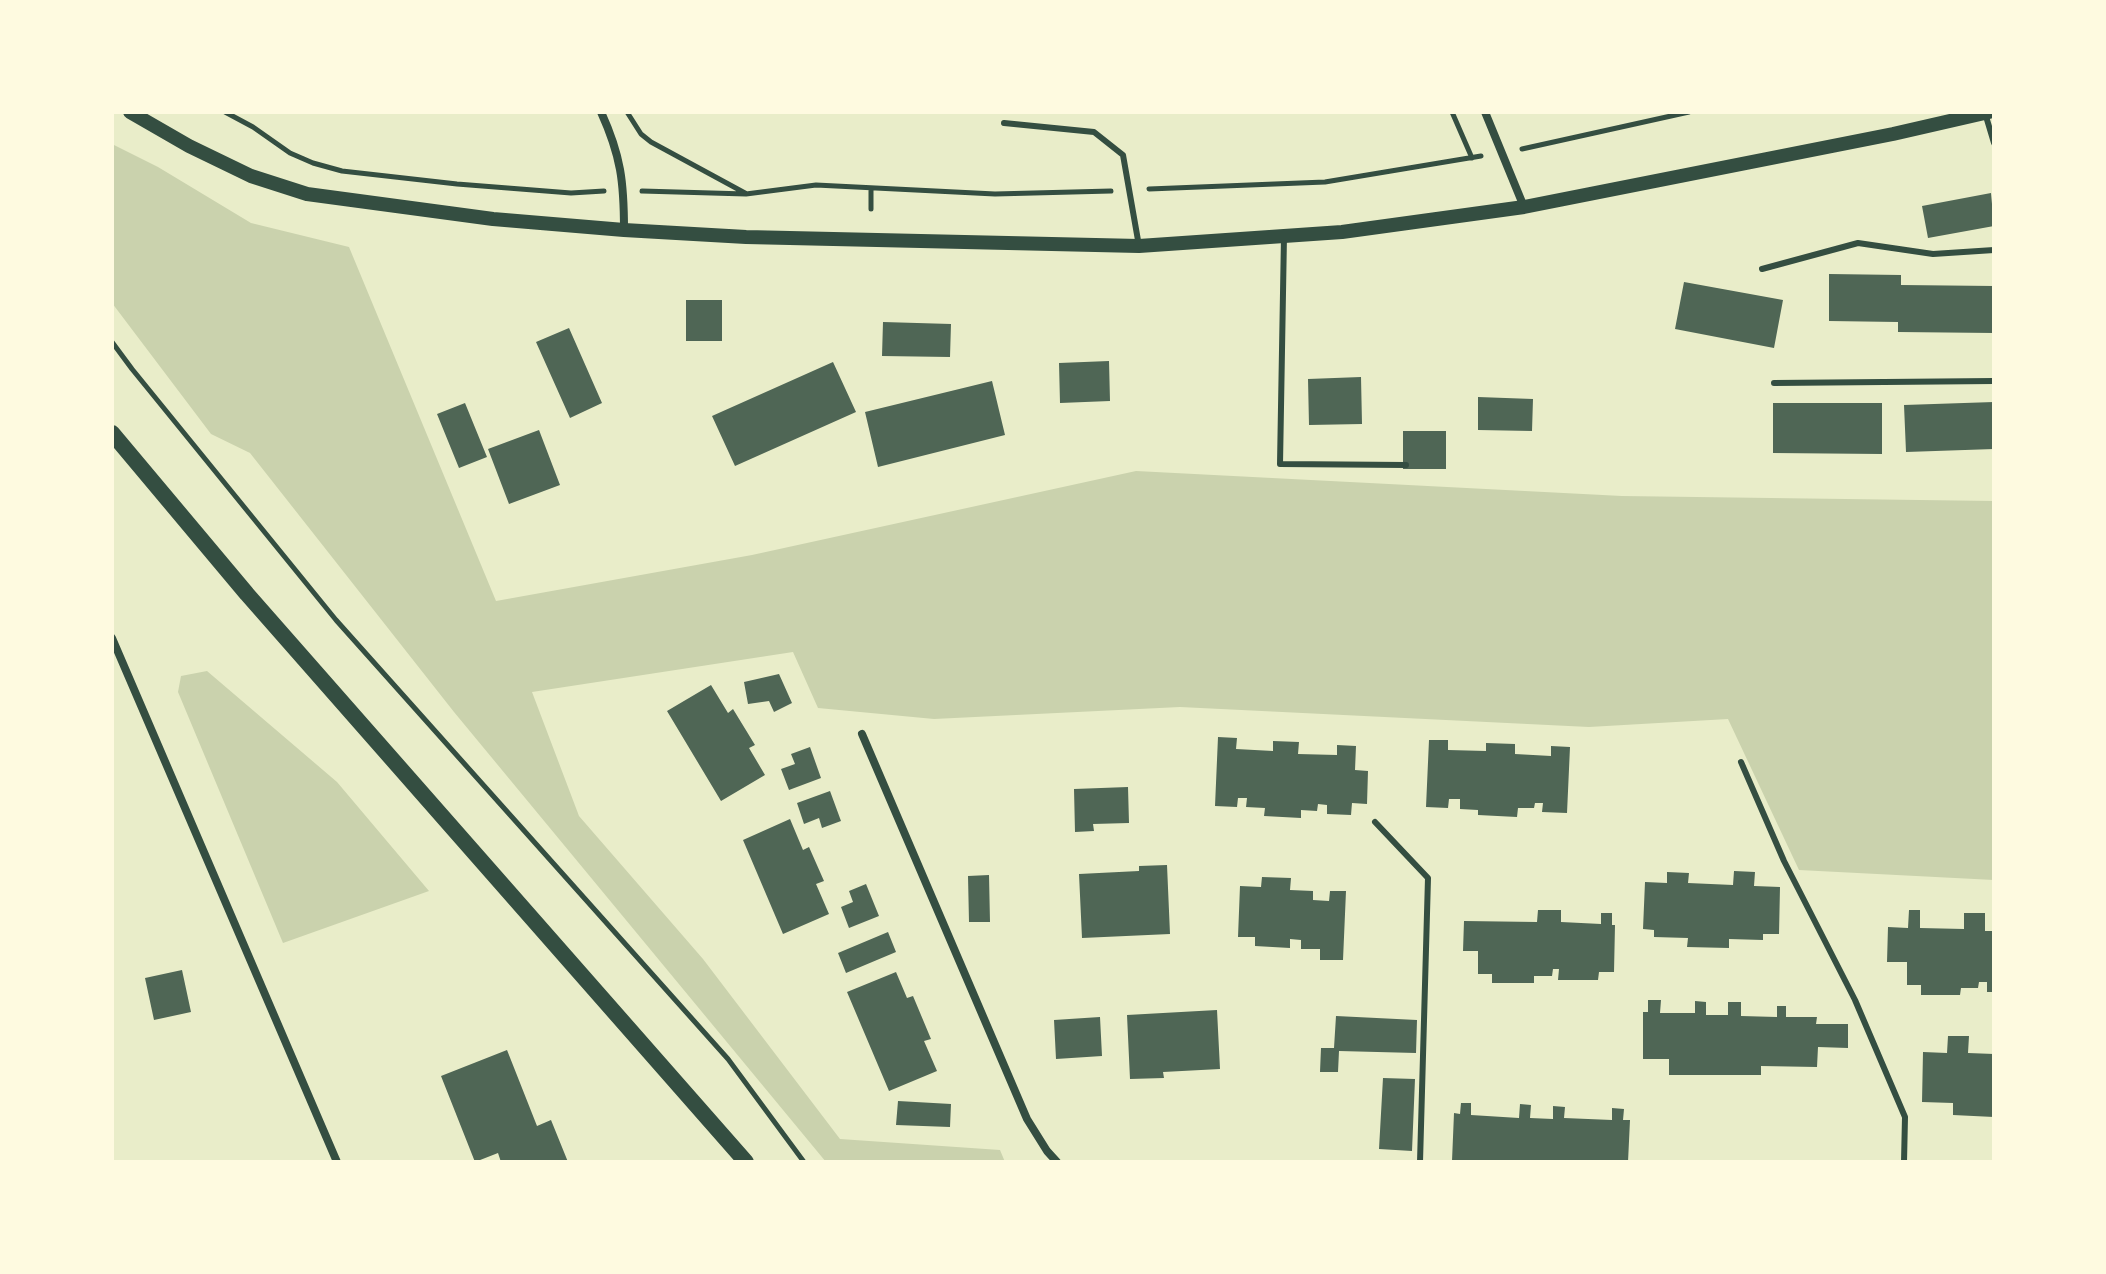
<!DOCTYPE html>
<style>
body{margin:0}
#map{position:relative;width:2106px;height:1274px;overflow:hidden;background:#e9edc9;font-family:Karla,sans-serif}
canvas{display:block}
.frame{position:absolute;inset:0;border:114px solid #fefae0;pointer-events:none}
</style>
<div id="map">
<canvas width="2106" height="1274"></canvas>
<div class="frame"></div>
</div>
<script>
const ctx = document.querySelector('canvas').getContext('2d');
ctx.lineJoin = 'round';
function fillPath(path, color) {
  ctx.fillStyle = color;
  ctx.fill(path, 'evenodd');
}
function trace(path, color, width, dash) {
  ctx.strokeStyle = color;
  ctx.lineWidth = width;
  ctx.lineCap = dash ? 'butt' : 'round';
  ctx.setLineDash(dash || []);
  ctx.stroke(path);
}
const green = new Path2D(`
 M112 144 158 167 251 223 349 247 496 601 752 555 1136 471 1622 496 1994 501V880L1799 870 1728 719 1589 727 1180 707 934 719 818 708 793 652 532 692 579 816 703 959 840 1139 1000 1150 1005 1162H826L454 712 250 453 211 434 112 303Z
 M207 671 337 782 429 891 283 943 178 692 181 676Z`);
const building = new Path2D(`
 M1991 193 1994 226 1928 238 1922 206Z
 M1829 274 1901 275V285L1994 286V333L1898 332V322L1829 321Z
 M1684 282 1783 300 1774 348 1675 329Z
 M686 300H722V341H686Z
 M883 322 951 324 950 357 882 356Z
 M569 328 602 403 570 418 536 342Z
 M1109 361 1110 401 1060 403 1059 363Z
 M833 362 856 412 735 466 712 416Z
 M1361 377 1362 424 1309 425 1308 379Z
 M992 381 1005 435 878 467 865 412Z
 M1478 397 1533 399 1532 431 1478 430Z
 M1994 402V449L1906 452 1904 405Z
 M465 403 487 457 459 468 437 414Z
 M1773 403H1882V454L1773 453Z
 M539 430 560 485 509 504 488 449Z
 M1403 431H1446V469H1403Z
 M779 674 792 703 774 712 769 701 748 704 744 682Z
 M711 685 728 713 733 709 755 745 749 748 765 775 721 801 667 711Z
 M1218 737 1237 738 1236 749 1273 751V741L1299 742 1298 754 1337 755V745L1356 746 1355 770 1368 771 1367 804 1352 803 1351 815 1327 814V805L1318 804 1317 811 1301 810V818L1264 816 1265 808 1246 807 1247 798H1238L1237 807 1215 806Z
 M1429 740H1448V750L1486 751V743L1515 744V754L1551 756V746L1570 747 1567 813 1542 812 1543 803H1535L1534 808H1518L1517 817 1478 815V810L1460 809V799H1449L1448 808 1426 807Z
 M810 747 821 778 789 790 781 769 795 764 791 754Z
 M1128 787 1129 823 1093 824 1094 831 1075 832 1074 789Z
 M830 791 841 821 822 828 819 818 804 824 797 803Z
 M790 819 803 850 809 847 824 881 816 884 829 914 783 934 743 840Z
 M1167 865 1170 934 1082 938 1079 874 1139 871V866Z
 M1734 871 1755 872 1754 886 1780 887 1779 934H1763V940L1729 939V948L1687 947 1688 938 1654 937V930L1643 929 1645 882 1667 883V872L1689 873 1688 883 1733 885Z
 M989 875 990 922H969L968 876Z
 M1262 877 1291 878 1290 890 1313 891V900L1329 901 1330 891H1346L1343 960H1320V949H1301V940L1290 939V948L1255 946V937H1238L1240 886 1261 887Z
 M866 884 879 916 849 928 841 907 853 902 849 891Z
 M1538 910H1561V922L1601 924V913H1612V925H1615L1614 972H1599L1598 980H1558L1559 969H1553L1552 976H1534V983H1492V974H1478V951H1463L1464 921 1537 922Z
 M1909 910H1920V928L1964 929V913H1985V931H1994V992H1987V982H1979L1978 988H1961L1960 995H1921V985H1907V962H1887L1888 927 1908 928Z
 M888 932 896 952 846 973 838 953Z
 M182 970 191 1012 154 1020 145 978Z
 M896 972 907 998 913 996 931 1039 924 1041 937 1071 889 1091 847 992Z
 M1648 1000H1661L1660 1013H1695V1001L1706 1002V1015H1728V1002H1741V1016L1777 1017V1006H1786V1017H1817L1816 1024H1848V1048L1818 1047 1817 1067 1761 1066V1075H1669V1059H1643V1012H1648Z
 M1217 1010 1220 1069 1163 1072 1164 1078 1130 1079 1127 1015Z
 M1336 1016 1417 1020 1416 1053 1339 1051 1338 1072H1320L1321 1048H1334Z
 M1100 1017 1102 1056 1056 1059 1054 1020Z
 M1948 1036H1969L1968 1053 1994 1054V1117L1953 1115V1103L1922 1102 1923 1052 1947 1053Z
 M507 1050 537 1126 551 1120 568 1162H501L498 1153 475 1162 441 1076Z
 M1383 1078 1415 1079 1412 1151 1379 1149Z
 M898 1101 951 1104 950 1127 896 1125Z
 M1461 1103H1471V1115L1519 1118 1520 1104 1531 1105 1530 1118 1553 1119V1106L1565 1107 1564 1118 1612 1120V1108L1624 1109 1623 1120H1630L1628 1162 1452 1161 1454 1113 1460 1114Z`);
const path = new Path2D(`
 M225 112 253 127 290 153 313 163 342 171 457 184 571 193 604 191
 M627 112 641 134 651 142 745 193
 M1452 112 1472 158
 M1522 149 1689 112
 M1149 189 1325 182 1481 156
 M642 191 746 194 816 185 995 194 1111 191
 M871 209V188
 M112 342 132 369 336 620 728 1059 804 1162`);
const service = new Path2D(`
 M1985 113 1994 143
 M1004 123 1094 132 1123 155 1139 246
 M1284 236 1280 464 1406 465
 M1762 269 1858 243 1933 254 1994 250
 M1774 383 1994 381
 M1741 762 1784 861 1855 1000 1905 1117 1904 1162
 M1375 822 1428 878 1420 1162`);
const minor = new Path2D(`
 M601 112C621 156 624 182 624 230
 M1485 112 1524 207
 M112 638 337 1162
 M862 734 1027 1119 1047 1151 1057 1162`);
const tertiary = new Path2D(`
 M130 112 189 146 251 176 307 194 493 219 624 230 746 237 1139 246 1342 232 1524 207 1893 134 1989 112`);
const secondary = new Path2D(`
 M112 433 247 594 746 1162`);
fillPath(green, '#cad2ad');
fillPath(building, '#4f6655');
trace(path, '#344e41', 5);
trace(service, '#344e41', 6);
trace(minor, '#344e41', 8);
trace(tertiary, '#344e41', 14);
trace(secondary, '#344e41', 16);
</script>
